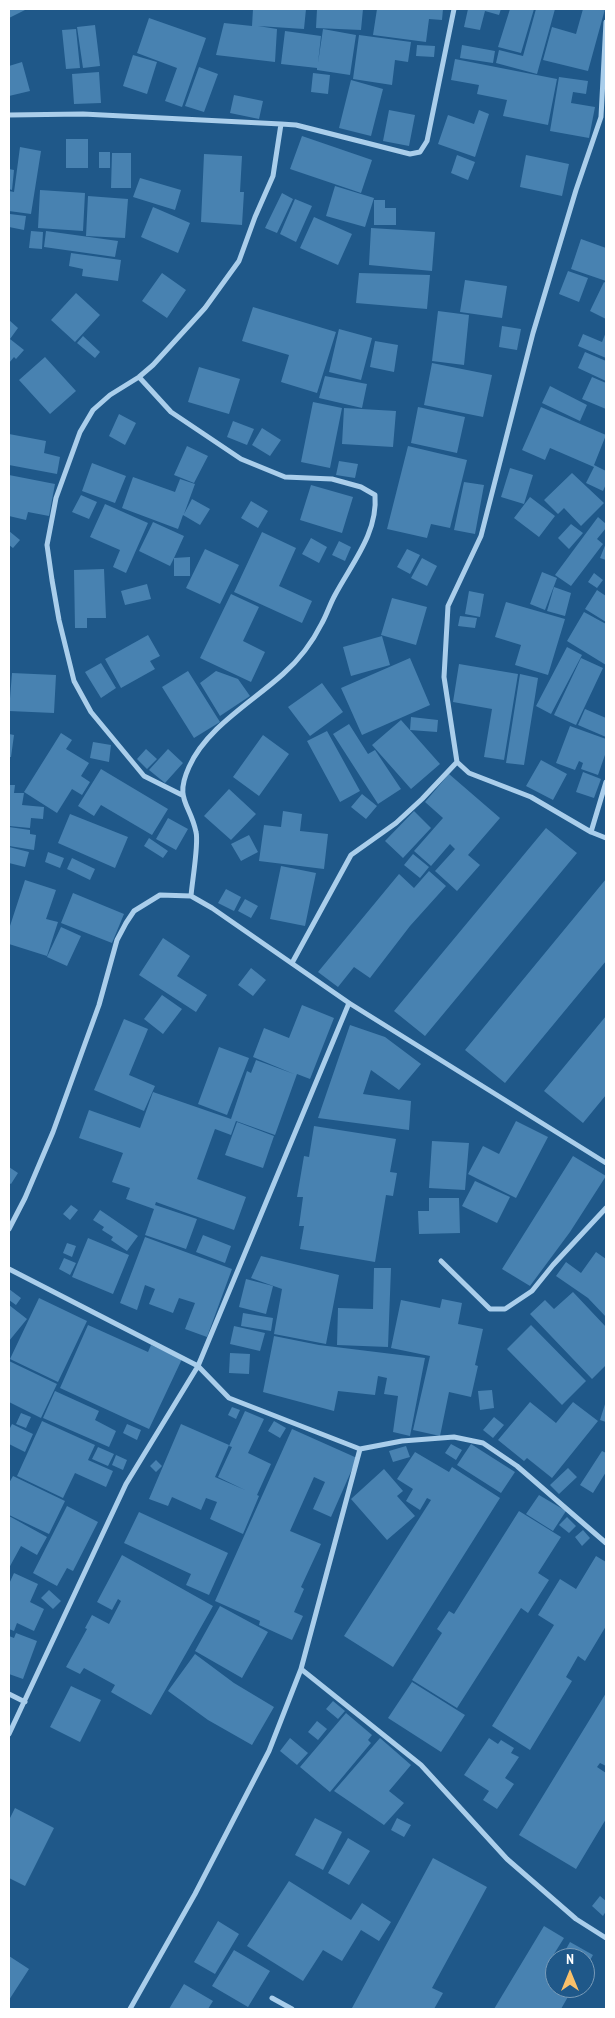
<!DOCTYPE html>
<style>
body{margin:0}
#map{position:relative;width:615px;height:2018px;overflow:hidden;background:#1f5889;font-family:"PT Sans Narrow",sans-serif}
canvas{display:block}
.frame{position:absolute;inset:0;border:10px solid #fff;pointer-events:none}
.north{position:absolute;left:545px;top:1948px;width:50px;height:50px;box-sizing:border-box;background:#1f5889;border:1px solid #799bb8;border-radius:50%;rotate:0deg;font-size:14px;font-weight:700;line-height:20px;text-align:center;color:#fff}
.north::after{content:'';display:block;margin:auto;width:18px;height:22px;background:#f9c06a;clip-path:polygon(50% 0,100% 100%,50% 72%,0 100%)}
</style>
<div id="map">
<canvas width="615" height="2018"></canvas>
<div class="frame"></div>
<div class="north">N</div>
</div>
<script>
const ctx = document.querySelector('canvas').getContext('2d');
ctx.lineJoin = 'round';
function fillPath(path, color) {
  ctx.fillStyle = color;
  ctx.fill(path, 'evenodd');
}
function trace(path, color, width, dash) {
  ctx.strokeStyle = color;
  ctx.lineWidth = width;
  ctx.lineCap = dash ? 'butt' : 'round';
  ctx.setLineDash(dash || []);
  ctx.stroke(path);
}
const building = new Path2D(`
 M9 9H27L9 18Z
 M253 9H306L304 29 258 26 277 29 275 62 216 55 224 23 252 26Z
 M317 9H363L361 30 316 28Z
 M377 9H443L442 20 429 19 426 42 373 35Z
 M468 9H501L499 15 485 11 480 30 464 27Z
 M510 9H534L521 53 498 47Z
 M536 9H555L537 74 496 63 499 50 523 56Z
 M583 9H605L588 71 543 60 552 27 576 34Z
 M149 18 206 38 182 107 165 101 177 68 137 53Z
 M95 25 100 66 83 68 77 27Z
 M76 29 80 68 66 69 62 30Z
 M323 29 356 35 350 75 317 70V68L281 64 285 31 321 36 318 63Z
 M359 35 411 42 408 62 395 60 392 85 353 79Z
 M417 45 435 46 434 57 416 56Z
 M462 45 495 51 493 63 460 58Z
 M133 55 157 62 147 94 123 86Z
 M455 59 557 79 548 125 503 116 507 100 477 94 479 85 451 80Z
 M22 62 30 91 9 96V66Z
 M199 67 218 74 204 112 185 106Z
 M99 72 101 103 74 104 72 74Z
 M313 73 330 75 328 94 311 92Z
 M559 77 588 81 586 94 573 92 571 103 595 107 589 138 550 131Z
 M351 80 383 89 371 136 339 128Z
 M234 95 263 101 259 119 230 113Z
 M389 110 415 115 409 146 383 141Z
 M479 110 489 114 475 157 438 144 448 115 474 124Z
 M302 136 372 160 361 193 290 169Z
 M66 139H88V168H66Z
 M20 147 41 151 31 214 9 211V191L14 192Z
 M99 152H110V168H99Z
 M112 153H131V188H111Z
 M204 154 242 156 240 192H244L242 225 201 222Z
 M457 155 475 162 468 180 451 173Z
 M526 155 569 164 562 196 520 187Z
 M9 169 14 170 12 190 9 189Z
 M140 178 181 190 175 210 133 197Z
 M335 186 374 198 365 227 326 216Z
 M40 190 85 193 83 231 38 228Z
 M282 193 293 199 277 233 265 228Z
 M88 196 128 199 125 238 86 236Z
 M295 199 312 206 296 242 280 234Z
 M374 200H385V208H396V225H374Z
 M153 207 190 223 178 253 141 237Z
 M10 214 26 216 24 230 9 227Z
 M314 217 352 234 338 265 300 248Z
 M371 228 435 232 432 271 369 265Z
 M31 231 43 232 42 249 29 248Z
 M46 231 118 241 115 257 44 247Z
 M581 239 606 248V281L571 269Z
 M71 253 121 260 118 281 82 276 83 269 69 266Z
 M568 271 588 278 579 302 559 294Z
 M162 273 186 290 167 318 142 301Z
 M359 273 430 275 427 309 356 303Z
 M465 280 507 286 502 318 460 312Z
 M604 282 606 283V319L590 311Z
 M76 293 100 315 75 342 51 320Z
 M253 307 336 332 317 393 281 382 289 355 242 341Z
 M438 311 469 315 464 365 432 361Z
 M9 320 18 328 10 339 24 350 16 359 14 357 9 363Z
 M502 326 521 329 517 350 499 347Z
 M339 329 372 338 361 380 329 372Z
 M606 332V358L578 346 583 334 602 342Z
 M83 336 100 352 95 358 77 343Z
 M375 341 398 345 394 372 370 367Z
 M585 352 606 361V381L578 368Z
 M45 357 76 391 50 414 19 380Z
 M432 363 492 375 483 417 424 405Z
 M199 367 240 379 229 414 188 402Z
 M325 376 367 384 362 408 319 398Z
 M592 377 606 383V409L582 399Z
 M550 386 587 405 580 421 542 403Z
 M313 402 342 408 330 468 301 462Z
 M418 407 465 417 457 453 411 443Z
 M541 407 606 435 594 465 606 471V484L603 491 586 483 594 467 550 448 545 460 522 450Z
 M344 408 396 411 393 447 342 444Z
 M119 414 136 423 125 445 109 436Z
 M233 421 254 429 247 445 227 437Z
 M262 428 281 440 270 456 252 445Z
 M9 434 46 441 44 453 60 457 57 474 9 465Z
 M187 446 208 456 194 483 174 475Z
 M408 446 467 460 450 528 431 524 427 538 387 529Z
 M339 461 358 464 355 478 336 475Z
 M92 463 126 476 115 503 82 491Z
 M510 468 533 475 524 504 501 497Z
 M572 473 604 503 581 526 564 508 558 514 544 500Z
 M9 475 55 484 49 516 28 512 26 520 9 516Z
 M133 477 175 492 180 479 195 484 184 514 192 499 210 509 200 525 183 515 178 529 122 508Z
 M464 482 484 485 475 534 454 530Z
 M311 485 353 497 342 533 300 520Z
 M81 495 97 502 89 519 72 512Z
 M530 497 555 516 539 537 514 518Z
 M251 501 268 511 258 528 241 518Z
 M105 504 148 523 126 573 113 567 120 550 90 537Z
 M598 517 606 524V528L597 539 603 544 571 586 555 575Z
 M153 522 184 536 174 558 190 557V576H174V558L170 566 139 551Z
 M571 524 583 533 569 549 558 538Z
 M9 531 20 540 13 548 9 545Z
 M262 532 296 548 279 586 312 601 302 623 234 592Z
 M311 538 327 547 319 563 302 554Z
 M339 541 351 547 345 561 332 555Z
 M606 543V560L600 558Z
 M205 549 239 565 220 604 186 588Z
 M407 549 420 555 410 574 397 567Z
 M422 558 437 566 427 586 411 578Z
 M104 569 106 618H87V628H75L74 570Z
 M542 572 557 578 545 610 530 604Z
 M594 573 603 580 597 588 588 582Z
 M147 584 151 599 125 605 121 591Z
 M554 587 571 593 565 616 547 611Z
 M597 590 606 596V622L585 609Z
 M469 591 484 594 480 617 465 614Z
 M231 594 259 607 243 641 265 652 251 682 200 658Z
 M392 598 427 607 416 645 381 635Z
 M506 602 565 619 548 675 515 665 521 645 495 637Z
 M584 612 606 624V665L567 641Z
 M460 616 477 618 475 628 458 626Z
 M148 635 160 656 150 661 155 669 121 688 105 659Z
 M382 636 390 665 351 676 343 647Z
 M567 647 582 655 551 714 536 706Z
 M410 658 430 705 362 735 341 688Z
 M581 658 603 668 576 725 554 715Z
 M101 663 116 688 101 698 85 672Z
 M459 664 518 674 504 760 484 757 492 709 453 702Z
 M188 671 220 722 194 738 162 687Z
 M216 671 238 679 250 696 220 716 200 683Z
 M12 673 56 675 54 713 9 711Z
 M520 674 538 678 524 765 506 763Z
 M322 683 343 712 310 736 288 707Z
 M585 709 606 718V737L578 725Z
 M411 717 438 720 437 732 410 730Z
 M401 720 440 764 411 789 372 745Z
 M349 724 368 754 375 750 401 789 378 804 333 734Z
 M570 726 606 739V752L598 775 581 769 583 763 579 761 575 770 556 763Z
 M327 731 360 791 340 802 307 741Z
 M61 733 72 740 66 749 89 763 81 776 90 782 82 795 72 789 57 813 24 792Z
 M9 734 14 735 11 757H9Z
 M263 735 289 754 259 796 233 777Z
 M93 742 111 745 109 762 90 758Z
 M146 749 157 759 147 769 137 759Z
 M168 749 183 763 165 783 149 770Z
 M541 760 567 774 553 800 526 786Z
 M101 769 168 809 152 835 101 805 94 816 78 806Z
 M583 772 601 779 594 798 576 792Z
 M449 774 500 818 468 855 480 865 457 891 435 871 455 849 450 844 431 866 414 851 443 818 425 802Z
 M9 785H15L14 793H24L22 805 44 807 43 819 31 818 30 828 9 826Z
 M229 789 256 814 231 840 204 816Z
 M362 794 377 806 366 819 351 807Z
 M283 811 302 814 300 831 328 834 324 869 259 861 264 825 281 827Z
 M414 811 431 828 403 858 385 841Z
 M70 814 128 837 115 868 58 843Z
 M168 818 188 829 176 850 156 839Z
 M9 827 30 830V834L36 835 34 850 9 846Z
 M546 828 577 853 425 1036 394 1011Z
 M249 835 258 852 241 861 231 844Z
 M149 838 168 851 163 858 144 846Z
 M9 847 29 852 25 867 9 863Z
 M48 852 64 858 60 868 45 862Z
 M413 854 429 867 420 878 404 865Z
 M72 858 95 869 90 880 67 869Z
 M281 866 316 873 305 926 270 919Z
 M429 871 446 886 410 926 370 978 354 967 338 987 318 972 399 874 414 888Z
 M606 879V961L505 1083 465 1050Z
 M25 880 56 890 46 919 58 922 47 956 9 944V929Z
 M226 889 241 897 234 911 218 903Z
 M73 893 124 914 112 943 61 923Z
 M245 899 258 906 251 918 238 911Z
 M61 927 81 936 67 966 47 957Z
 M163 938 190 956 177 976 207 995 196 1012 139 975Z
 M251 968 266 980 253 996 238 985Z
 M162 995 182 1009 163 1034 144 1019Z
 M302 1005 334 1018 310 1079 297 1074 275 1135 236 1121 231 1135 215 1129 197 1179 246 1197 234 1230 156 1202 155 1205 197 1219 186 1249 145 1235 154 1209 126 1199 130 1188 112 1182 123 1153 79 1138 89 1110 140 1128 153 1092 231 1119 247 1071 251 1073 256 1060 294 1074 253 1057 264 1028 289 1038Z
 M606 1016V1095L583 1123 544 1091Z
 M124 1019 148 1029 129 1075 155 1086 144 1111 94 1090Z
 M350 1025 385 1037 421 1064 399 1090 371 1070 363 1094 411 1101 409 1130 318 1118Z
 M219 1047 249 1058 227 1115 198 1104Z
 M516 1121 548 1137 516 1198 468 1174 483 1146 499 1154Z
 M237 1122 274 1136 263 1168 225 1155Z
 M314 1126 396 1139 390 1172 397 1173 393 1196 386 1195 375 1262 300 1249 304 1226H299L303 1197H297L304 1156 309 1157Z
 M432 1141 469 1143 465 1190 429 1188Z
 M573 1156 606 1176 570 1232 530 1286 502 1269Z
 M9 1167 18 1173 11 1184 9 1183Z
 M475 1181 510 1197 497 1223 462 1206Z
 M429 1198H459L460 1233 419 1234 418 1211H429Z
 M71 1205 78 1210 70 1220 63 1214Z
 M100 1210 138 1236 127 1251 111 1240 113 1237 102 1230 104 1227 93 1220Z
 M203 1235 231 1246 225 1263 196 1252Z
 M145 1237 232 1269 207 1337 185 1329 195 1303 179 1298 173 1313 149 1304 155 1289 145 1285 137 1310 120 1303Z
 M88 1238 129 1255 113 1294 72 1277Z
 M67 1243 76 1246 72 1257 63 1253Z
 M596 1252 606 1259V1317L588 1298 556 1276 566 1262 581 1273Z
 M261 1256 339 1275 326 1344 274 1334 282 1289 251 1278Z
 M64 1258 76 1263 70 1275 59 1269Z
 M374 1268H391L388 1347 337 1345 338 1308 373 1309Z
 M246 1279 273 1286 266 1314 239 1307Z
 M9 1289 21 1298 16 1305 9 1300Z
 M573 1292 606 1327V1365L592 1379 530 1314 545 1300 554 1309Z
 M39 1298 87 1321 58 1382 10 1359Z
 M442 1299 462 1303 458 1324 483 1329 475 1365 478 1366 471 1397 449 1392 440 1436 413 1430 430 1356 391 1348 401 1300 440 1308Z
 M9 1305 27 1319 9 1341Z
 M243 1313 273 1318 271 1331 241 1326Z
 M88 1325 148 1352 151 1345 182 1359 149 1429 60 1388Z
 M531 1325 586 1381 562 1405 507 1349Z
 M234 1326 265 1333 260 1351 230 1344Z
 M274 1336 319 1345 425 1358 410 1436 393 1432 398 1396 384 1394 387 1378 378 1376 375 1395 338 1391 334 1411 263 1392Z
 M230 1353 250 1354 249 1374 229 1373Z
 M9 1361 57 1384 41 1418 9 1402Z
 M492 1390 494 1408 480 1410 478 1391Z
 M55 1391 99 1411 95 1420 116 1431 109 1447 43 1418Z
 M606 1401V1422L600 1420Z
 M530 1402 556 1423 573 1402 598 1421 552 1478 527 1458 524 1461 498 1440Z
 M232 1407 240 1410 236 1419 228 1415Z
 M245 1411 264 1419 248 1453 271 1464 257 1495 259 1496 243 1534 210 1519 217 1502 206 1498 201 1510 172 1497 168 1506 149 1499 181 1424 229 1445 215 1477 245 1490 218 1477 232 1447 229 1446Z
 M21 1413 31 1417 26 1428 16 1424Z
 M494 1417 504 1425 493 1438 483 1430Z
 M42 1421 95 1445 88 1460 113 1471 106 1487 75 1473 63 1498 17 1476Z
 M274 1421 286 1428 280 1438 268 1431Z
 M12 1424 33 1434 25 1452 9 1444V1430Z
 M127 1424 141 1430 137 1440 123 1433Z
 M292 1429 357 1458 331 1517 313 1509 325 1482 314 1477 290 1531 321 1544 301 1587 304 1589 294 1612 303 1616 292 1640 259 1625 260 1621 215 1601Z
 M451 1444 462 1450 456 1460 445 1453Z
 M471 1444 515 1472 501 1493 457 1465Z
 M406 1446 410 1457 393 1462 389 1451Z
 M98 1447 114 1454 108 1466 92 1459Z
 M602 1451 606 1453V1472L593 1493 580 1485Z
 M415 1452 449 1472 452 1467 500 1498 393 1667 344 1636 431 1500 427 1498 420 1510 406 1501 413 1489 397 1479Z
 M116 1455 127 1460 123 1470 112 1465Z
 M156 1460 162 1466 156 1472 150 1466Z
 M568 1468 577 1477 559 1494 550 1485Z
 M384 1469 403 1491 397 1496 415 1516 387 1540 351 1499Z
 M13 1476 65 1501 49 1534 9 1515V1483Z
 M539 1495 566 1511 553 1531 526 1514Z
 M67 1506 98 1522 73 1571 67 1568 57 1586 33 1573Z
 M519 1511 561 1537 538 1573 549 1580 528 1613 521 1608 457 1708 412 1680 442 1633 437 1629 449 1611 454 1614Z
 M139 1512 228 1553 209 1595 186 1585 191 1574 124 1543Z
 M9 1516 47 1537 37 1555 21 1546 9 1568Z
 M567 1517 576 1526 569 1533 559 1525Z
 M583 1530 590 1538 582 1546 575 1537Z
 M122 1555 213 1606 151 1715 111 1692 115 1685 84 1668 80 1674 66 1667 87 1629 85 1628 92 1615 109 1624 121 1601 118 1599 112 1610 97 1602Z
 M596 1556 606 1562V1626L585 1661 578 1656 566 1677 572 1681 530 1750 492 1726 554 1625 538 1615 560 1579 576 1589Z
 M14 1573 38 1584 30 1602 44 1609 34 1631 17 1623 14 1631 9 1629V1584Z
 M49 1590 61 1601 53 1609 41 1598Z
 M220 1606 268 1632 242 1678 195 1651Z
 M16 1633 37 1641 23 1679 9 1674V1636L14 1638Z
 M195 1654 234 1683 274 1707 252 1745 208 1720 168 1691Z
 M412 1682 465 1715 441 1752 388 1718Z
 M71 1686 101 1700 80 1742 50 1727Z
 M606 1693V1766L600 1763 597 1767 606 1773V1819L576 1869 519 1835Z
 M333 1701 345 1711 338 1719 326 1709Z
 M346 1713 372 1735 368 1740 371 1743 330 1792 300 1767Z
 M317 1721 327 1729 318 1740 308 1732Z
 M290 1738 308 1753 297 1765 280 1751Z
 M380 1738 411 1765 389 1791 404 1803 384 1825 334 1791Z
 M489 1738 498 1744 501 1740 514 1748 511 1753 519 1757 505 1778 514 1784 497 1809 483 1800 489 1791 464 1775Z
 M15 1808 54 1828 25 1886 9 1878V1820Z
 M315 1818 342 1832 323 1870 295 1855Z
 M397 1818 411 1825 404 1837 391 1830Z
 M348 1838 370 1851 349 1885 328 1873Z
 M433 1858 487 1887 432 1988 443 1993 434 2009H355L352 2008Z
 M289 1881 351 1920 362 1903 391 1922 379 1941 361 1930 342 1961 323 1950 303 1981 247 1946Z
 M600 1896 606 1901V1911L603 1916 592 1906Z
 M218 1921 239 1934 215 1974 194 1962Z
 M544 1926 564 1938 554 1954 561 1958 570 1942 593 1955 585 1969V1958H555V1988H573L561 2009H494Z
 M234 1950 270 1971 248 2007 212 1986Z
 M9 1956 29 1969 9 2000Z
 M184 1984 213 2001 208 2009H169Z`);
const street = new Path2D(`
 M606 22 601 117 576 190 533 333 481 536 448 606 444 677 457 762 469 773 531 797 591 832 606 838
 M9 115 83 114 281 124
 M139 377 171 412 241 459 285 477 332 479 361 487 375 495C378 533 352 563 335 595 330 604 327 614 322 623 313 641 299 660 283 674 252 702 206 728 189 767 174 800 190 803 196 832 199 843 192 882 191 896
 M182 795 144 776 91 712 74 681 59 620 52 580 47 545 56 498 80 432 93 410 110 395 139 377 153 365 205 308 239 261 255 217 273 176 281 124 296 125 410 154 420 152 427 141 454 9
 M591 832 606 782
 M292 963 351 855 396 823 422 799 457 762
 M9 1229 25 1198 53 1132 99 1005 117 940 126 923 134 911 160 895 191 896 212 908 349 1003 606 1163
 M441 1261 490 1309H505L532 1291 553 1265 606 1208
 M9 1269 198 1366 229 1398 360 1449 301 1669 421 1765 507 1859 576 1919 606 1938
 M360 1449 402 1441 454 1437 483 1443 517 1466 606 1543
 M9 1694 25 1702
 M9 1734 126 1484 198 1366 349 1003
 M272 1998 292 2009
 M130 2009 195 1894 269 1751 301 1669`);
fillPath(building, '#4882b1');
trace(street, '#aaceeb', 5);
</script>
